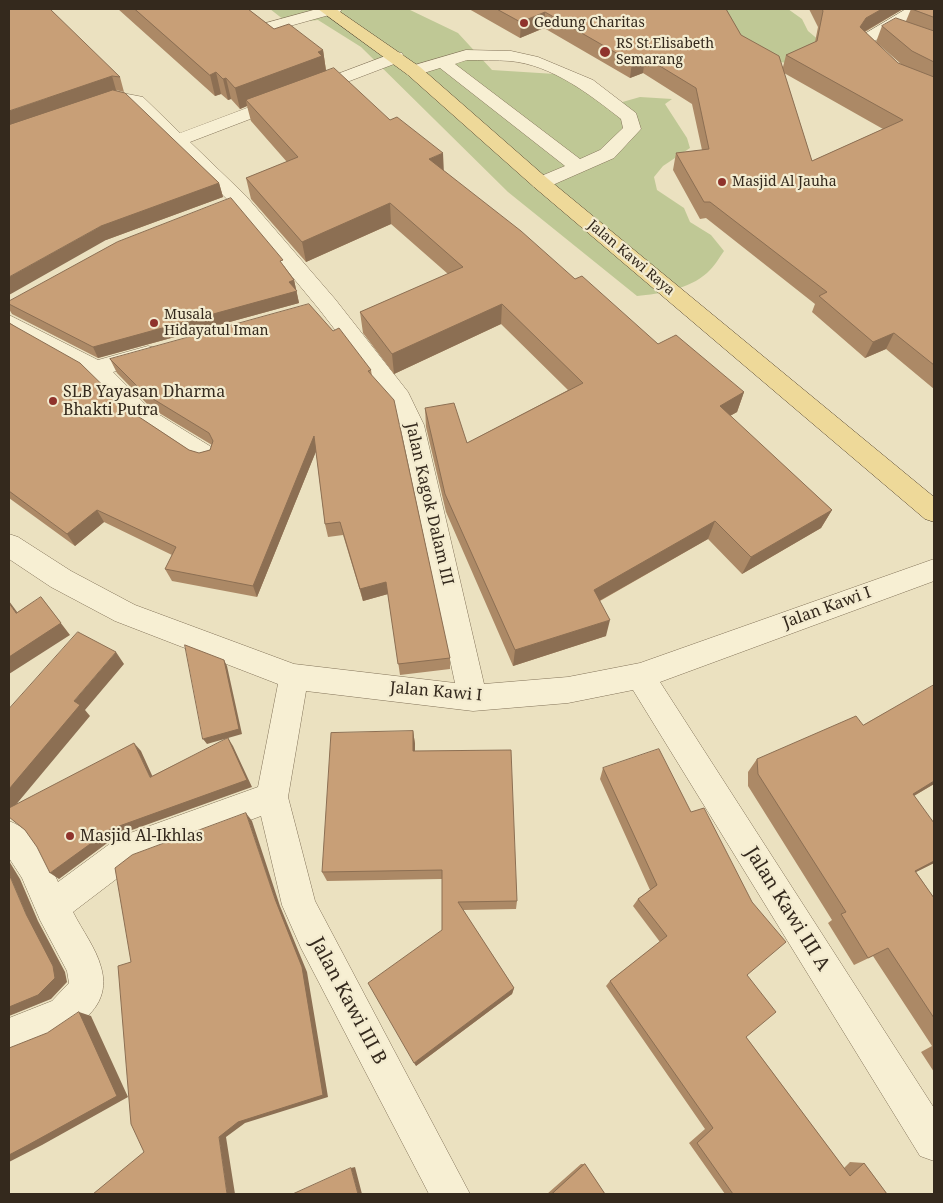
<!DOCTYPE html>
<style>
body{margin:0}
#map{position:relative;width:943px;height:1203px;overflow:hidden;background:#ebe1c0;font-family:"Noto Serif",serif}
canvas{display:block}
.frame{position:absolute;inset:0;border:10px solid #34291d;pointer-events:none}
</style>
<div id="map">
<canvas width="943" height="1203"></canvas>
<div class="frame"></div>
</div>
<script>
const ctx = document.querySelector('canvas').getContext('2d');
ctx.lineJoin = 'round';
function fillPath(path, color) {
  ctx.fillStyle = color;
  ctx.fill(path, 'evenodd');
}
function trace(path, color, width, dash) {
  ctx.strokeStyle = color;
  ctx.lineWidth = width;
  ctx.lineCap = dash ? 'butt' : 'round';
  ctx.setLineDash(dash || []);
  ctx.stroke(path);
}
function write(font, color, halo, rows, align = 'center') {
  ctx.font = font + ' "Noto Serif",serif';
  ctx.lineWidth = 4.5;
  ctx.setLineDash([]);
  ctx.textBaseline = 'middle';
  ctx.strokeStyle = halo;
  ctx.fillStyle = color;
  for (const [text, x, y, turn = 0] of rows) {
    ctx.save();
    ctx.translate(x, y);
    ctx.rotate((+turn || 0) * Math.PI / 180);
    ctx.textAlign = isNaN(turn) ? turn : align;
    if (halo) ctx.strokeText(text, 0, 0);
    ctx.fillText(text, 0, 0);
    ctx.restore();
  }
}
const green = new Path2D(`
 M270 9H408L458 33 492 70 555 74 619 103 640 97 672 99 665 104 687 138 690 148 663 166 654 177 657 190 684 208 690 222 711 235 724 251C719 258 714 267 707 273 689 289 660 294 637 296L508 192 361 47 318 20 288 23Z
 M708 9H788L802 19 808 31 826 46 802 65 780 62 756 55Z`);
const minor = new Path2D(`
 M317 9H342L340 12 261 34 253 29 255 26Z
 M906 9H925L873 42 904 69 934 84V95L892 77 856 43 861 36Z
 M466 50 511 51 538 57 593 80 636 113 641 129 614 158 548 187H534L531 183 534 179 565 166 440 68 414 76 408 75 406 71 408 67ZM467 60C481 60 496 60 510 61 552 65 589 94 621 119L623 128 600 150 580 159 455 64Z
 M396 52 402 53 404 57 402 61 190 142 246 196 335 299 408 392 424 425 484 684 568 677 640 663 934 559V581L660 682 934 1108V1161L920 1156 633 690 568 703 473 711 306 691 288 797 315 901 470 1194H429L301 948 282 905 261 816 140 861 73 912C82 930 96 948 101 967 117 1021 47 1041 9 1054V1018L52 1001 69 983 67 971 40 920 22 878 9 858V821C36 831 47 857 58 882L119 837 258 787 278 684 115 621 51 587 9 559V534L18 537 71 571 135 605 294 664 455 683 400 425 390 401 319 309 232 204 131 105 118 102 97 108 91 107 88 103 91 99 117 92 143 97 180 133Z
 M9 315 98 360 148 346 156 348 159 354 156 360 113 372 150 409 213 448 216 455 213 462 204 464 195 462 134 421 88 375 9 331Z`);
const major = new Path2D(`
 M318 9H336L420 67 548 179 934 497V522L925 519 534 187 408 75Z`);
const wall = new Path2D(`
 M9 9 120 77 124 92 116 90 219 183 223 197 106 240Z
 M118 9H248L274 29 323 50 326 70 390 120 443 170 575 279 658 344 744 392 737 412 730 416 832 510 821 528 742 574 708 539 600 601 606 636 513 666 446 512 426 427 425 408 467 443 568 390 501 324 394 374 363 333 360 312 448 274 391 224 306 262 251 199 246 178 287 162 251 121 247 106 240 109 231 99 228 100 221 94 215 96Z
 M469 9H726L741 35 783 67 786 55 815 42 818 27 809 9H903L865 32 898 63 901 64 876 42 882 26 906 21 911 9H934V389L886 349 865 358 812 312 815 304 706 218 700 219 673 170 676 153 702 150 692 104 643 73 630 78 544 28 520 38ZM784 73 883 129 812 161Z
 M284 266 294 280 299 303 98 358 12 314 9 309V301Z
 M9 322 127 409 189 450 199 453 210 450 212 445 151 408 117 373 110 359 333 331 371 370 372 376 450 658V669L400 675 388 594 363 601 343 535 328 537 325 524 316 451 257 597 172 581 165 569 172 555 104 522 75 546 9 498Z
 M863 725 934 784 914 796 934 863 916 872 934 898V1072L921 1052 932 1046 873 956 854 965 828 923 832 920 748 786V772L757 759Z
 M413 731 415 744V751L517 901 516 909 463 910 514 988 512 994 416 1066 442 930V879L327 881 322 872Z
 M603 768 747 975 746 1037 844 1168 850 1162 864 1163 887 1194H725L689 1143 705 1129 606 986 610 981 660 942 633 906 638 899 650 890 600 779Z
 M581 1164H585L605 1194H547Z`);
const shadedWall = new Path2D(`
 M882 9H903L860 34V27L866 18Z
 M545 12 544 28 520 38 521 22Z
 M323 50 326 71 246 100 247 106 240 109 235 88Z
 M645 57 643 73 630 78 632 62Z
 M216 72 221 94 215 96 210 75Z
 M112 76 116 90 9 127V111Z
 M226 78 231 99 228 100 223 79Z
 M443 153 444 174 429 159Z
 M219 183 223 197 106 240 9 295V277L101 226Z
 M390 203 391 224 306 262 302 242Z
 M294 280 299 303 98 358 93 347Z
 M502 304 501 324 394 374 392 354Z
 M894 333 886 349 865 358 873 342Z
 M744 392 737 412 713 425 720 406Z
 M314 436 317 449 257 597 253 586Z
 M97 510 104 522 75 546 67 534Z
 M832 510 821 528 742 574 751 557Z
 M715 521 708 539 590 606 594 590Z
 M386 582 388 594 363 601 360 589Z
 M41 597 70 635 9 674V657Z
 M9 601 26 624 16 613 9 603Z
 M610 620 606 636 513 666 515 650Z
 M116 652 124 664 85 710 90 716 9 813V789L74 701Z
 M224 660 227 666 242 734 228 738 233 746 252 787 118 835 59 879 50 873 228 738 207 744 203 739Z
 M413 731 415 744V764L413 751Z
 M134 743 141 751 156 784 150 777Z
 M934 781V784L898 805 913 794Z
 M246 813 252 821 280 906 307 972 328 1097 245 1123 226 1137 235 1194H227L219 1137 275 899Z
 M9 861 20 879 38 921 65 972 67 982 51 999 9 1016V1007L26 914 9 874Z
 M934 861V863L900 880 915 871Z
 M514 988 512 994 416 1066 414 1063Z
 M79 1012 91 1016 128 1097 42 1145 9 1162V1155Z
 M355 1167 362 1194H358L351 1168Z`);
const building = new Path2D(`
 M9 9H50L120 77 112 76 9 111Z
 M135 9H248L274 29 289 24 323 50 318 52 322 56 235 88 226 78 223 79 216 72 210 75Z
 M497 9H726L741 35 779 56 812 161 903 120 786 55 817 41 823 11 822 9H882L866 18 860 27 898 63 934 77V365L894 333 873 342 819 296 827 292 710 202H704L676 153 709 149 696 88 645 57 632 62 545 12 521 22Z
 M912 9H934V17Z
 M896 18 934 31V62L912 51 882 26Z
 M334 68 390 120 397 117 443 153 429 159 521 231 575 279 582 276 658 344 676 335 744 392 720 406 832 510 751 557 715 521 594 590 610 620 515 650 445 494 425 408 454 403 467 443 583 383 502 304 392 354 360 312 463 267 390 203 302 242 246 178 298 157 246 100Z
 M113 90 125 93 219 183 101 226 9 277V125Z
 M231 198 283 260 280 261 294 280 289 282 297 291 93 347 9 304V301L117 242Z
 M309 304 333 331 339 328 371 370 368 371 394 400 450 658 398 664 386 582 360 589 340 522 325 524 314 436 253 586 165 569 176 547 97 510 67 534 9 491V323L80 363 127 409 189 450 199 453 210 450 213 441 209 433 145 394 110 359Z
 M41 597 61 623 9 657V603L16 613Z
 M78 632 116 652 74 701 80 705 9 789V709Z
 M185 645 224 660 239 729 203 739Z
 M934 685V781L913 794 934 823V861L915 871 934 898V1018L888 948 868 958 841 914 846 912 758 774 757 759 856 716 863 725Z
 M413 731V751L511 750 517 901 458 902 514 988 414 1063 368 983 442 930V870L322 872 331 733Z
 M228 738 247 780 111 829 50 873 37 847 25 830 9 817V808L134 743 150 777Z
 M659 749 691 812 704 808 752 902 786 942 747 975 776 1012 746 1037 850 1176 864 1163 887 1194H733L697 1143 713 1128 610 981 667 936 638 899 657 885 603 768Z
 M246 813 275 899 302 967 323 1095 238 1122 219 1137 227 1194H93L144 1152 131 1124 118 966 131 962 115 868 132 855Z
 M9 874 26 914 53 966 55 978 38 995 9 1007V981L10 982 9 981Z
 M79 1012 117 1096 28 1145 9 1155V1048L47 1033Z
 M585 1164 605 1194H552Z
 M351 1168 358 1194H293Z`);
const markers = [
 [524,23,5,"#8f332c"],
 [605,52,6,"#8f332c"],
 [722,182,5,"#8f332c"],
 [154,323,5,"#8f332c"],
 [53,401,5,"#8f332c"],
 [70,836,5,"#8f332c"]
];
const farPoinames = [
 ["Gedung Charitas",534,23],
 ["RS St.Elisabeth",616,44],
 ["Semarang",616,60],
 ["Masjid Al Jauha",732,182],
 ["Musala",164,315],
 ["Hidayatul Iman",164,331]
];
const farStreetnames = [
 ["Jalan Kawi Raya",631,258,40]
];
const poiNames = [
 ["SLB Yayasan Dharma",63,392],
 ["Bhakti Putra",63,410],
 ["Masjid Al-Ikhlas",80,836]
];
const streetNames = [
 ["Jalan Kagok Dalam III",429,504,77],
 ["Jalan Kawi I",827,608,-20],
 ["Jalan Kawi I",436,692,5]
];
const nearStreetnames = [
 ["Jalan Kawi III A",787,909,58],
 ["Jalan Kawi III B",348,1001,62]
];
fillPath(green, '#bfc895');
trace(minor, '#837359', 1);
trace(major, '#51412d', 1);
fillPath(minor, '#f7efd3');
fillPath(major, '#eed999');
fillPath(wall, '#ac8966');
fillPath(shadedWall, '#8c6f53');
fillPath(building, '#c89f77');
trace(building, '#8c6f53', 1);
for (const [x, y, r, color] of markers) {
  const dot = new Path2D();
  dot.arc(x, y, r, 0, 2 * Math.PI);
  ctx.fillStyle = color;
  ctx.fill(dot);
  trace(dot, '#f3ebcf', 2);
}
write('14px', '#34291d', '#f3ebcf', farPoinames, 'left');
write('14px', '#34291d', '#f3ebcf', farStreetnames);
write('16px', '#34291d', '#f3ebcf', poiNames, 'left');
write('16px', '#34291d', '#f3ebcf', streetNames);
write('19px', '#34291d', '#f3ebcf', nearStreetnames);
</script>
